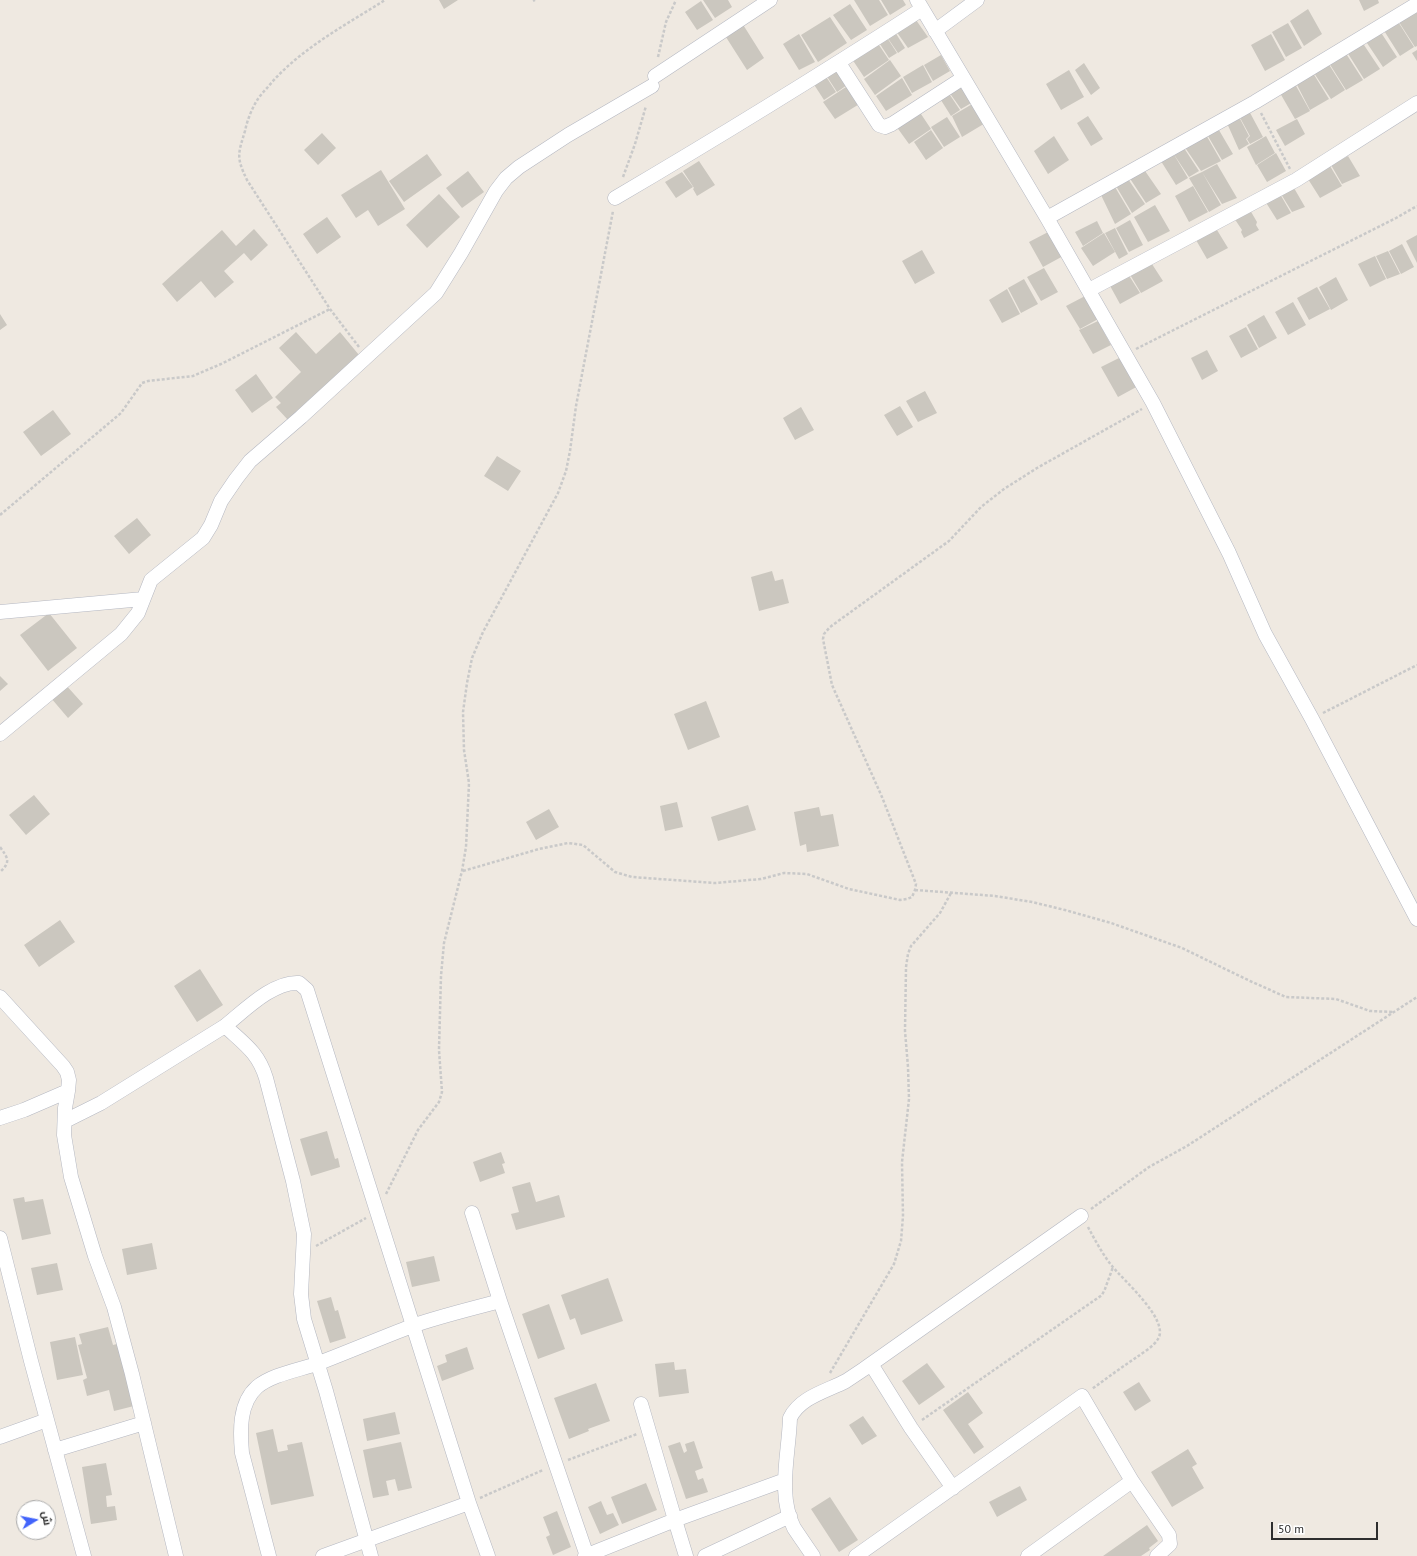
<!DOCTYPE html>
<meta charset="utf-8">
<style>
body{margin:0}
#map{position:relative;width:1417px;height:1556px;overflow:hidden;background:#efe9e1;font-family:"PT Sans",Cairo,sans-serif}
canvas{display:block}
.north{position:absolute;left:16px;top:1500px;width:40px;height:40px;box-sizing:border-box;background:#fff;border:1px solid #ababab;border-radius:50%;rotate:80deg;font-size:11px;font-weight:700;line-height:16px;text-align:center;color:#2e2e2e}
.north::after{content:'';display:block;margin:auto;width:14px;height:18px;background:#4264fb;clip-path:polygon(50% 0,100% 100%,50% 72%,0 100%)}
.scale{position:absolute;left:1271px;top:1522px;width:107px;height:18px;box-sizing:border-box;border:2px solid #2e2e2e;border-top:0;padding-left:5px;font-size:12px;line-height:14px;white-space:nowrap;color:#2e2e2e;-webkit-text-stroke:3px #fff;paint-order:stroke}
</style>
<div id="map">
<canvas width="1417" height="1556"></canvas>
<div class="north">ش</div>
<div class="scale">50 m</div>
</div>
<script>
const ctx = document.querySelector('canvas').getContext('2d');
ctx.lineJoin = 'round';
function fillPath(path, color) {
  ctx.fillStyle = color;
  ctx.fill(path, 'evenodd');
}
function trace(path, color, width, dash) {
  ctx.strokeStyle = color;
  ctx.lineWidth = width;
  ctx.lineCap = dash ? 'butt' : 'round';
  ctx.setLineDash(dash || []);
  ctx.stroke(path);
}
const building = new Path2D(`
 M439 0H458L444 9Z
 M703 0H728L732 7 715 18Z
 M854 0H879L888 15 870 26Z
 M881 0H903L906 5 890 15Z
 M1359 0H1378L1379 3 1364 11Z
 M701 1 713 20 697 30 685 12Z
 M850 4 867 30 851 40 833 15Z
 M1308 9 1322 34 1304 46 1290 21Z
 M1417 9V46L1415 47 1397 19Z
 M830 17 847 43 818 62 801 35Z
 M916 20 928 37 908 48 896 31Z
 M1397 20 1414 47 1400 56 1383 29Z
 M742 23 764 58 747 70 724 34Z
 M1288 23 1302 48 1286 57 1272 32Z
 M1380 31 1397 57 1383 67 1365 40Z
 M895 32 905 48 898 53 887 37Z
 M799 34 815 62 799 70 783 44Z
 M1271 34 1285 60 1265 71 1251 45Z
 M886 36 897 53 889 58 878 41Z
 M877 42 889 60 864 77 852 59Z
 M1362 42 1380 69 1364 79 1347 52Z
 M1417 50V61L1412 53Z
 M1345 52 1363 80 1346 90 1329 63Z
 M941 55 950 71 933 81 924 65Z
 M890 60 901 76 875 95 864 79Z
 M1084 63 1100 88 1091 95 1075 70Z
 M1328 63 1345 90 1331 99 1314 73Z
 M923 65 932 82 912 93 903 77Z
 M839 67 850 83 837 92 826 75Z
 M1069 70 1084 97 1061 110 1046 84Z
 M1313 73 1329 99 1310 110 1296 83Z
 M825 75 836 92 824 100 813 83Z
 M902 78 912 95 886 111 876 96Z
 M1295 84 1310 111 1295 119 1280 93Z
 M849 85 861 103 835 119 823 102Z
 M962 85 973 102 961 109 949 92Z
 M948 92 960 110 951 116 939 97Z
 M974 103 987 122 962 137 952 116Z
 M1248 109 1263 137 1250 144 1247 139 1250 136 1238 114Z
 M919 111 931 129 909 144 896 126Z
 M1238 115 1249 136 1246 139 1249 144 1239 150 1226 121Z
 M1088 116 1103 139 1091 146 1077 123Z
 M947 117 960 137 944 147 931 127Z
 M1297 119 1305 134 1285 146 1276 130Z
 M1216 125 1233 154 1222 160 1205 131Z
 M931 130 943 148 926 160 914 142Z
 M322 133 336 148 318 165 304 150Z
 M1205 133 1221 161 1201 171 1184 146Z
 M1054 136 1069 160 1048 174 1034 151Z
 M1266 136 1275 153 1256 165 1247 147Z
 M1182 145 1199 171 1189 177 1173 153 1188 178 1176 185 1159 158Z
 M1276 153 1286 171 1267 182 1257 165Z
 M427 154 442 175 404 202 389 181Z
 M1348 156 1360 176 1342 184 1331 165Z
 M699 161 715 185 697 196 693 189 694 188 683 171Z
 M1217 164 1237 198 1222 204 1202 172Z
 M1330 166 1342 186 1320 198 1308 179Z
 M1143 168 1161 194 1146 203 1129 177Z
 M381 170 405 209 378 226 368 210 356 218 341 195Z
 M468 171 484 192 462 208 446 188Z
 M682 172 693 187 676 198 665 182Z
 M1202 172 1221 205 1209 212 1189 178Z
 M1128 179 1145 204 1132 213 1116 186Z
 M1193 186 1208 212 1189 222 1175 196Z
 M1115 187 1131 214 1115 224 1101 195Z
 M1294 188 1305 207 1292 212 1281 194Z
 M439 194 460 217 427 248 406 225Z
 M1280 194 1291 213 1277 220 1265 201Z
 M1155 205 1170 231 1148 242 1134 217Z
 M1250 210 1257 222 1256 225 1259 230 1244 238 1241 232 1242 230 1234 218Z
 M327 217 341 237 317 254 303 234Z
 M1130 220 1143 245 1129 252 1116 228Z
 M1097 221 1103 233 1083 246 1075 232Z
 M1115 228 1128 254 1119 259 1105 233Z
 M254 229 268 245 251 261 244 253 224 271 234 282 215 298 201 281 177 302 162 284 222 230 236 246Z
 M1052 230 1065 255 1043 267 1029 242Z
 M1217 230 1228 248 1207 259 1196 240Z
 M1104 233 1115 252 1093 266 1081 248Z
 M1417 235V263L1406 241Z
 M1402 244 1414 267 1401 274 1389 251Z
 M922 250 935 273 915 284 902 261Z
 M1388 251 1400 274 1387 279 1376 256Z
 M1375 256 1386 279 1370 287 1358 264Z
 M1150 261 1163 281 1141 293 1129 273Z
 M1044 268 1058 292 1041 301 1027 277Z
 M1128 274 1140 293 1120 304 1109 284Z
 M1336 277 1348 300 1331 310 1319 287Z
 M1024 279 1038 304 1021 313 1008 288Z
 M1317 287 1330 309 1309 320 1297 298Z
 M1007 289 1020 314 1002 323 989 300Z
 M1087 295 1100 318 1080 329 1066 306Z
 M1293 302 1306 325 1288 335 1275 312Z
 M0 314 7 325 0 330Z
 M1264 315 1277 338 1259 348 1247 325Z
 M1098 321 1111 345 1093 354 1079 330Z
 M1246 327 1258 349 1241 358 1229 336Z
 M296 332 316 354 340 332 359 355 288 420 276 407 281 403 275 397 301 372 279 348Z
 M1207 350 1218 371 1202 380 1191 358Z
 M1123 356 1140 385 1118 397 1101 367Z
 M256 374 273 398 252 413 235 390Z
 M925 391 937 413 918 422 906 401Z
 M900 406 913 427 897 436 884 415Z
 M801 407 814 430 795 440 783 418Z
 M53 410 71 434 41 456 23 432Z
 M497 456 521 471 508 491 484 476Z
 M137 518 151 535 129 554 114 536Z
 M772 571 775 581 783 579 789 603 759 611 751 577Z
 M49 613 77 648 48 671 20 635Z
 M0 676 8 684 0 691Z
 M65 684 83 704 68 718 51 698Z
 M706 701 720 737 688 750 674 714Z
 M34 795 50 814 26 835 9 815Z
 M677 802 683 827 665 831 660 806Z
 M748 805 756 830 718 841 711 817Z
 M819 807 821 816 833 814 839 846 807 852 806 844 800 846 794 812Z
 M549 809 559 827 536 840 526 822Z
 M60 920 75 942 39 967 24 945Z
 M200 969 223 1005 197 1022 174 986Z
 M327 1131 335 1159 338 1158 340 1167 311 1176 300 1139Z
 M501 1152 505 1163 502 1164 505 1173 480 1182 473 1162Z
 M530 1182 536 1202 559 1195 565 1217 516 1230 511 1214 519 1212 512 1187Z
 M24 1197 25 1202 43 1199 51 1234 22 1240 13 1199Z
 M152 1243 157 1269 127 1275 122 1249Z
 M434 1256 440 1281 412 1287 406 1262Z
 M57 1263 63 1290 37 1295 31 1268Z
 M608 1278 623 1321 581 1335 575 1318 570 1320 561 1295Z
 M331 1297 335 1311 338 1310 346 1338 330 1343 317 1301Z
 M549 1304 565 1349 538 1359 522 1314Z
 M108 1327 113 1345 121 1343 138 1405 114 1411 109 1390 87 1396 83 1380 87 1378 78 1345 82 1344 79 1334Z
 M75 1337 83 1375 57 1380 50 1342Z
 M467 1347 474 1369 442 1381 437 1366 447 1362 445 1355Z
 M674 1362 675 1370 686 1369 689 1393 659 1397 655 1364Z
 M927 1363 945 1387 919 1405 902 1381Z
 M1139 1382 1151 1401 1135 1411 1123 1392Z
 M596 1383 610 1421 588 1429 589 1431 569 1439 554 1398Z
 M968 1392 983 1413 968 1424 984 1447 974 1454 943 1410Z
 M395 1412 400 1434 367 1441 363 1419Z
 M863 1416 877 1436 862 1445 849 1425Z
 M273 1429 278 1452 288 1450 287 1445 302 1442 314 1496 271 1505 256 1433Z
 M694 1441 703 1468 695 1471 698 1480 703 1478 708 1492 686 1499 668 1446 680 1442 684 1453 687 1451 685 1444Z
 M401 1442 412 1488 398 1491 395 1479 386 1481 389 1495 373 1498 363 1450Z
 M1188 1449 1197 1464 1192 1467 1204 1488 1172 1507 1151 1472Z
 M106 1463 112 1495 106 1496 107 1507 115 1506 117 1520 91 1524 82 1467Z
 M646 1483 657 1510 622 1524 611 1497Z
 M1020 1486 1027 1500 997 1517 989 1502Z
 M830 1497 858 1540 839 1552 811 1509Z
 M601 1501 607 1515 613 1513 619 1525 600 1534 588 1507Z
 M557 1511 571 1547 553 1555 546 1537 550 1535 543 1517Z
 M1147 1525 1158 1541 1149 1548 1150 1550 1141 1556H1103Z`);
const path = new Path2D(`
 M533 1 535 0
 M658 57 666 22 676 0
 M1261 113 1290 169
 M623 177 635 144 646 106
 M359 347 330 309 247 180C236 157 238 154 245 131 247 121 251 111 256 102 259 97 263 92 267 88 298 50 344 26 385 0
 M1136 349 1396 218 1417 206
 M0 515 121 413 140 386 142 383 148 381 193 376 221 364 330 309
 M1323 713 1417 665
 M0 847C8 858 11 862 0 872
 M463 871 539 849 568 843 583 845 615 872 632 877 715 883 761 879 784 873 807 874 849 889 900 900 907 899 912 897 915 890 916 884 882 797 832 685 823 639 824 634 830 627 841 619 949 541 981 507 1004 489 1037 468 1142 409
 M915 890 995 896 1032 902 1065 910 1111 923 1182 948 1250 981 1286 997 1336 999 1370 1011 1394 1012
 M386 1194 418 1130 439 1102 442 1092 439 1050 441 976 444 943 462 871 466 847 469 783 464 750 463 712 467 683 472 658 483 632 558 493 566 471 570 451 576 406 613 211
 M1091 1209 1149 1167 1187 1146 1417 997
 M1088 1227C1095 1240 1103 1255 1112 1266 1123 1280 1170 1320 1158 1339 1154 1346 1144 1352 1137 1357 1122 1367 1107 1378 1092 1389
 M316 1246 366 1218
 M830 1373 894 1264 901 1241 903 1216 902 1162 909 1099 908 1067 905 1031 906 967 908 954 911 946 940 913 951 893
 M922 1420 1102 1295 1105 1289 1113 1267
 M568 1460 637 1434
 M480 1498 543 1470`);
const minor = new Path2D(`
 M917 0 1047 218 1153 403 1229 553 1265 634 1312 719 1417 919
 M935 31 977 0
 M839 63 879 125 885 127 892 124 963 78
 M655 76 770 0
 M615 198C719 137 821 74 922 9
 M1047 218 1255 102 1417 4
 M1089 290 1296 180 1417 103
 M0 612 143 599
 M0 734 121 634 138 613 151 580 203 538 211 525 221 501 236 479 250 461 301 417 436 293 461 253 496 191 506 178 519 167 568 135 652 86
 M0 997 63 1066 67 1072 69 1080 68 1091 24 1110 0 1118
 M225 1026C244 1011 273 981 299 983L307 990 469 1503 488 1556
 M68 1091 65 1108 64 1135 71 1177 95 1256 114 1307 132 1374 176 1556
 M65 1121 101 1103 225 1026C244 1044 258 1052 266 1078L293 1181 304 1234 301 1294 304 1319 326 1391 371 1556
 M472 1213 500 1301 587 1556
 M0 1238 31 1361 84 1556
 M871 1364 911 1428 953 1488
 M0 1437 47 1420
 M55 1450 144 1423
 M1132 1481 1169 1535 1170 1544 1157 1556
 M269 1556 242 1453C240 1431 239 1403 257 1387 272 1374 300 1370 319 1363 350 1351 381 1338 412 1326 441 1316 471 1309 500 1301
 M323 1556 469 1503
 M585 1556 675 1520 641 1404
 M686 1556 675 1520 785 1480
 M705 1556 790 1516
 M813 1556C807 1547 800 1537 794 1528 777 1494 789 1454 790 1418 800 1397 827 1391 846 1381 852 1377 858 1373 864 1369L1081 1216
 M856 1556 1082 1396 1132 1481 1028 1556`);
fillPath(building, '#cbc7bf');
trace(minor, '#b4b7c1', 15);
trace(path, '#c9c9c9', 2.5, [3, 2]);
trace(minor, '#fff', 14);
</script>
